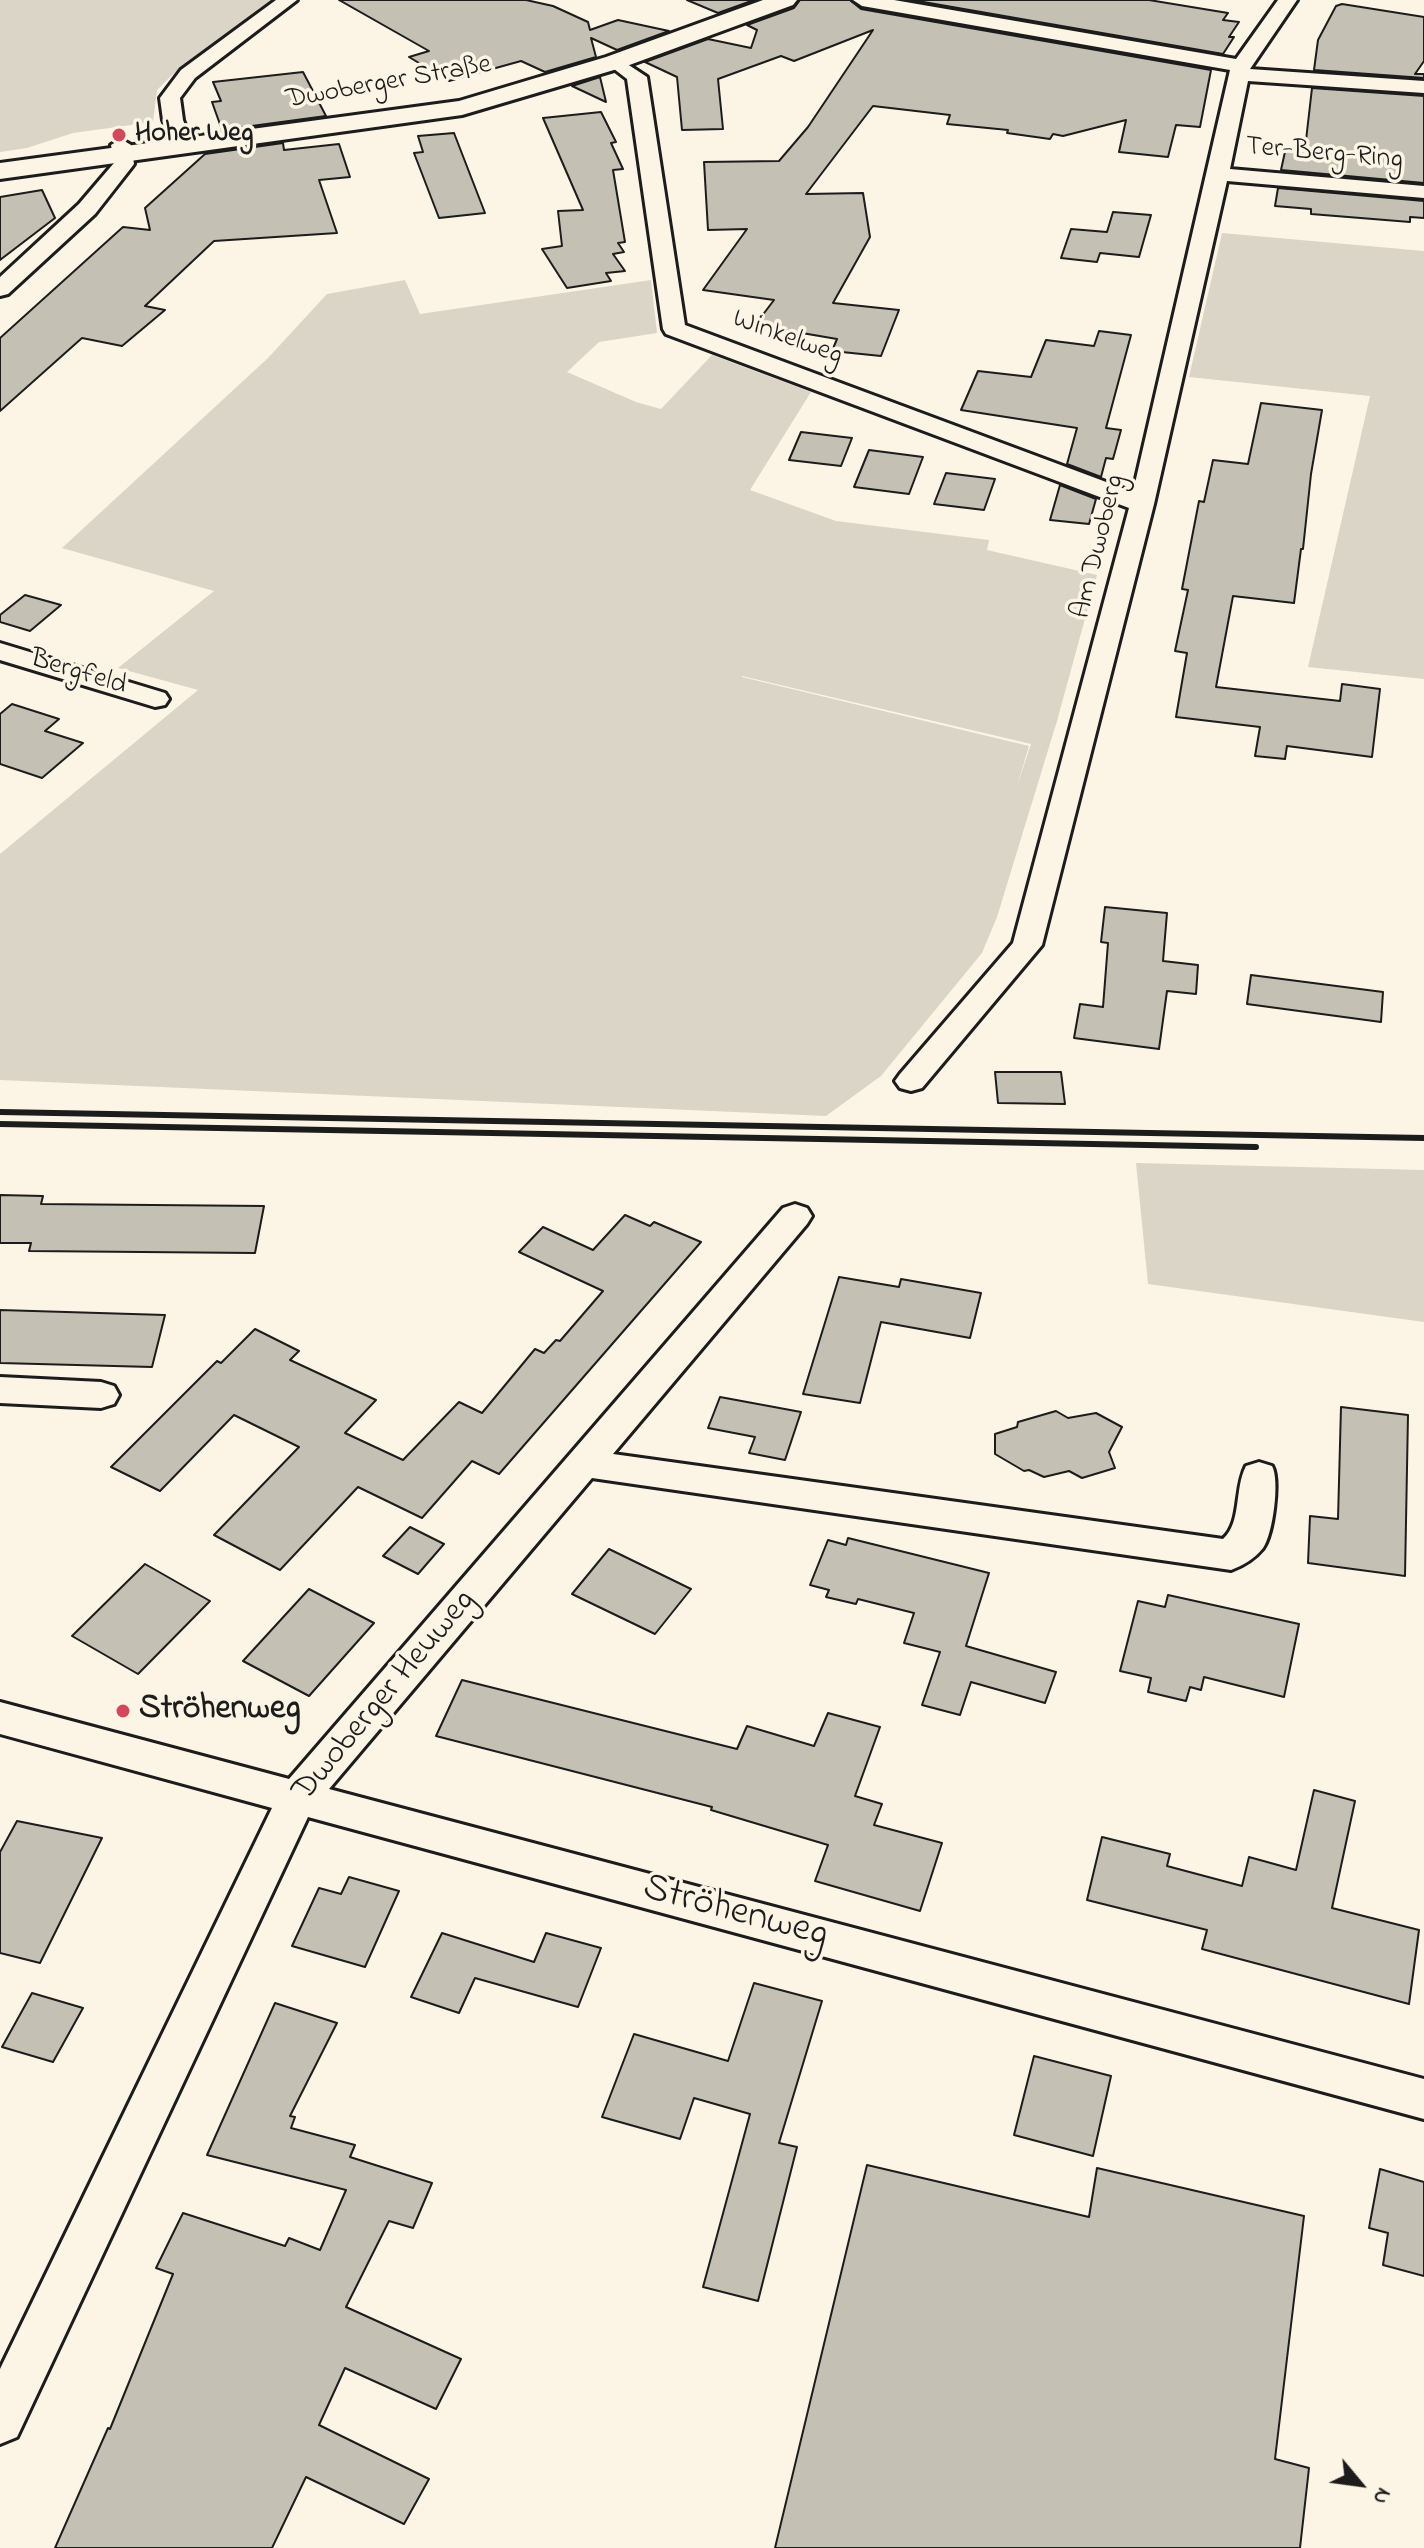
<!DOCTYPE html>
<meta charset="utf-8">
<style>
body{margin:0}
#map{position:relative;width:1424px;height:2548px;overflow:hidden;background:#fcf5e5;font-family:"Indie Flower",sans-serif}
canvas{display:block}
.north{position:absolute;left:1320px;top:2444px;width:80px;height:80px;-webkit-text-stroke:6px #fcf5e5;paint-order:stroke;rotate:119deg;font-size:22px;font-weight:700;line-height:32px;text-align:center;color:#1c1c1c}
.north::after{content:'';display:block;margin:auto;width:28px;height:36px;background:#1c1c1c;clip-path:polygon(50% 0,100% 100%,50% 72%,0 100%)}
</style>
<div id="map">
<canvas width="1424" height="2548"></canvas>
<div class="north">N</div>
</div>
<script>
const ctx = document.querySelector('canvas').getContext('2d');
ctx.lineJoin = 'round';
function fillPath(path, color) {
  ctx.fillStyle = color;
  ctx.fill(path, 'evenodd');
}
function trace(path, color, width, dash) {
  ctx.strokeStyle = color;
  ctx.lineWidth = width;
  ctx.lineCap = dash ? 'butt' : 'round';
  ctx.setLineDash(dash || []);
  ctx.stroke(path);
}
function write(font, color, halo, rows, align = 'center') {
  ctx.font = font + ' "Indie Flower",sans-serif';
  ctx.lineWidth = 7;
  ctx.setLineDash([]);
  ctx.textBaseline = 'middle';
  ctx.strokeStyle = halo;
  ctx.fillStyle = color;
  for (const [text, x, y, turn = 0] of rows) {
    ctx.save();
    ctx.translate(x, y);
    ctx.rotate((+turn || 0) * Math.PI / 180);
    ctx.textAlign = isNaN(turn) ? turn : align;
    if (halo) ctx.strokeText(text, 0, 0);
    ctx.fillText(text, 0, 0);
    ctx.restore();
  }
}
const green = new Path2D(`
 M0 0H273L171 76 157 90 153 122 73 133 27 148 0 152Z
 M1222 233 1424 251V679L1308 667 1370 396 1189 377Z
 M405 280 420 314 651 280 657 333 599 342 567 372 636 402 661 409 712 355 811 392 750 490 836 521 989 540 987 550 1097 575 1057 721 997 917 982 953 881 1076 826 1116 0 1080V854L198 690 118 668 214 591 62 548 268 358 327 294ZM742 677V676L1031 744 1017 786 1029 746Z
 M1136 1163 1424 1170V1322L1148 1284Z`);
const building = new Path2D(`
 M339 0H526L553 6 588 22 590 30 618 20 669 31 617 50 591 38 596 57 545 72 521 61 449 81 409 57 429 51Z
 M687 0H754L718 13Z
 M800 0H850L861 9 1211 70 1200 127 1176 125 1168 157 1119 152 1126 120 1063 136 1053 134 1050 139 1007 133 1008 130 947 124 950 115 873 106 806 194 863 193 870 237 833 303 899 310 881 356 832 351 837 339 755 325 774 300 703 290 747 229 708 230 704 162 779 161 808 127 873 30 794 61 781 56 718 79 723 129 682 130 677 77 645 62 708 39 751 48 757 30 747 25 794 8Z
 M912 0H1149L1228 13 1223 20 1239 22 1229 37H1234L1223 54Z
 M1342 4 1424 17V61L1415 74H1424V78L1314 70 1318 40 1336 6Z
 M303 72 326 116 222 130 212 102 221 101 213 82Z
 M600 77 606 102 572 86Z
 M1312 88 1424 96V183L1281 170 1286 147 1305 149Z
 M601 112 616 142 611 143 623 169 613 170 625 242 618 243 624 252 613 254 625 271 606 273 611 281 567 288 542 249 562 246 558 211 583 210 543 118Z
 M454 133 485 213 439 218 414 153 423 152 418 136Z
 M283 143 284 150 339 144 350 177 319 180 337 233 214 241 145 306 165 310 122 346 82 338 0 411V338L123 227 150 230 145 208 205 154Z
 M1278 188 1424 201V218L1410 217V222L1311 214V209L1275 206Z
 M42 190 55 218 0 260V197Z
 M1113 212 1151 215 1139 257 1100 253 1097 262 1061 258 1071 229 1107 232Z
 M1099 331 1131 335 1106 428 1121 430 1113 459 1106 458 1101 477 1067 464 1077 428 961 410 978 371 1031 377 1046 340 1094 346Z
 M1261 403 1322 410 1311 474 1303 549H1301L1294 603 1233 596 1216 687 1340 701 1342 684 1380 689 1372 757 1287 746 1285 759 1255 756 1260 727 1176 717 1187 653 1175 651 1188 590 1182 589 1199 501 1204 502 1213 460 1248 464Z
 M801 432 852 438 841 466 789 460Z
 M869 450 923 457 909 494 854 487Z
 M946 473 995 479 984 510 934 504Z
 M1060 485 1096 499 1089 524 1050 520Z
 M25 595 61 605 30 631 0 622V615Z
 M12 704 59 719 45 731 83 743 42 778 0 764V714Z
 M1105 907 1167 913 1163 961 1198 965 1196 994 1167 991 1159 1049 1074 1038 1080 1004 1103 1007 1108 943 1101 942Z
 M1251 975 1383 992 1381 1022 1247 1004Z
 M995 1072H1061L1065 1104 998 1103Z
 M0 1195 43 1196 41 1204 264 1206 255 1253 29 1251 31 1243H0Z
 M625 1215 650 1226 654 1222 701 1242 499 1474 472 1461 422 1518 358 1487 280 1570 214 1535 299 1447 234 1415 160 1491 111 1467 217 1361 221 1363 255 1329 299 1351 290 1360 376 1400 345 1433 403 1460 459 1402 482 1413 535 1349 544 1353 556 1340 560 1341 603 1291 519 1252 543 1227 593 1250Z
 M839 1277 899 1287 901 1279 981 1293 970 1338 881 1322 860 1403 803 1394Z
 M0 1310 165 1315 152 1367 0 1363Z
 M720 1397 801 1412 785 1460 749 1453 755 1437 708 1428Z
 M1341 1407 1408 1415 1405 1576 1308 1563 1310 1516 1338 1519Z
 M1056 1411 1068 1418 1096 1413 1122 1427 1109 1452 1115 1468 1082 1478 1069 1471 1044 1477 1029 1470 1024 1471 995 1454V1434L1017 1427 1018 1422Z
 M410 1527 444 1544 418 1574 383 1556Z
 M848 1538 989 1573 966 1646 1056 1672 1045 1703 971 1682 960 1715 922 1705 940 1652 904 1643 914 1613 858 1599 856 1604 826 1597 829 1590 810 1585 828 1540 846 1545Z
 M609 1549 691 1589 655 1634 572 1594Z
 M145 1564 210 1601 138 1674 72 1636Z
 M309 1589 374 1623 309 1696 243 1661Z
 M1168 1595 1299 1624 1284 1697 1204 1677 1201 1690 1190 1687 1186 1701 1148 1692 1151 1678 1120 1671 1138 1601 1165 1607Z
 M462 1680 737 1749 747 1726 814 1746 828 1713 880 1727 855 1796 882 1804 874 1825 942 1843 920 1911 815 1881 828 1845 711 1810 712 1807 436 1736Z
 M1314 1790 1355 1801 1332 1908 1419 1930 1409 2004 1202 1949 1207 1930 1087 1900 1102 1837 1170 1854 1167 1866 1242 1886 1249 1857 1296 1870Z
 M17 1821 102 1838 40 1963 0 1953V1852Z
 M349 1877 399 1891 365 1967 292 1946 319 1888 341 1894Z
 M442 1933 534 1962 546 1933 601 1948 578 2007 475 1978 459 2013 411 1997Z
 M754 1983 822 2001 779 2143 797 2147 758 2301 703 2287 750 2114 694 2098 680 2139 602 2117 634 2034 728 2061Z
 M32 1993 83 2008 53 2062 2 2047Z
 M275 2003 337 2023 290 2116 295 2117 291 2128 355 2145 350 2157 432 2183 413 2228 389 2221 346 2307 461 2359 436 2409 345 2368 319 2425 429 2479 404 2524 306 2477 272 2548H55L108 2428 110 2429 173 2274 156 2268 183 2213 285 2246 289 2238 320 2250 346 2190 207 2155Z
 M1034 2056 1111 2076 1093 2156 1014 2135Z
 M867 2165 1089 2217 1097 2168 1304 2216 1275 2459 1309 2468 1300 2548H775Z
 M1380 2169 1424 2182V2276L1383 2265 1388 2233 1369 2228Z`);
const minor = new Path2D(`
 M276 0H297L195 78 180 98 183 120 193 146 183 152 176 150 163 120 160 98 181 70Z
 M853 0H894L1236 59 1278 0H1297L1250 69 1424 81V93L1248 81 1230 169 1424 186V198L1227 181 1154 504 1042 945 922 1088 911 1091 900 1088 895 1081 900 1074 1013 943 1129 508 666 334 663 329 627 79 605 62 615 56 647 77 685 325 1133 492 1230 70 862 6Z
 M121 139 131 145 134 164 131 168 95 214 8 294 0 296V277L79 204 114 163 111 145Z
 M0 643 165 693 169 699 165 705 155 707 0 660Z
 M795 1204 807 1208 812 1216 807 1224 613 1454 1223 1539C1242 1522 1234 1489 1246 1466L1259 1462 1272 1466C1280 1480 1273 1534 1263 1548 1254 1559 1244 1565 1231 1570L592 1478 329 1789 1424 2079V2119L308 1817 17 2437 0 2444V2369L272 1808 0 1734V1702L289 1779 783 1208Z
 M0 1377 101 1382 114 1386 119 1395 114 1404 101 1408 0 1403Z`);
const tertiary = new Path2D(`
 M763 0H797L793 5 624 67 462 115 0 179V163L459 101 606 57Z`);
const rail = new Path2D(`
 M0 1112 1424 1138
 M0 1124 1256 1147`);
const markers = [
 [119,135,8,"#d1495b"],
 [123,1711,8,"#d1495b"]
];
const farStreetnames = [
 ["Dwoberger Straße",389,84,-10],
 ["Ter-Berg-Ring",1324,155,5],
 ["Winkelweg",787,339,20],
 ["Am Dwoberg",1100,547,-76],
 ["Bergfeld",78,674,17]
];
const farPoinames = [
 ["Hoher Weg",135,135]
];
const streetNames = [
 ["Dwoberger Heuweg",386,1697,-50]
];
const poiNames = [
 ["Ströhenweg",139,1711]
];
const nearStreetnames = [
 ["Ströhenweg",735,1914,15]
];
fillPath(green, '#dbd5c8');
fillPath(building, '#c4c0b3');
trace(building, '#1c1c1c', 2);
trace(minor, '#1c1c1c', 6);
trace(tertiary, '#1c1c1c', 6);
fillPath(minor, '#fcf5e5');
fillPath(tertiary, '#fcf5e5');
trace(rail, '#1c1c1c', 6);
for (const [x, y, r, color] of markers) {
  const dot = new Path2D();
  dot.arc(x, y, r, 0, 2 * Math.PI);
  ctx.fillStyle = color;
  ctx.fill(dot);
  trace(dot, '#fcf5e5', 3);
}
write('28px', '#1c1c1c', '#fcf5e5', farStreetnames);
write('bold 28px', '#1c1c1c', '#fcf5e5', farPoinames, 'left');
write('34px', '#1c1c1c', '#fcf5e5', streetNames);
write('bold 34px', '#1c1c1c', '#fcf5e5', poiNames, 'left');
write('40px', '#1c1c1c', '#fcf5e5', nearStreetnames);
</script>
